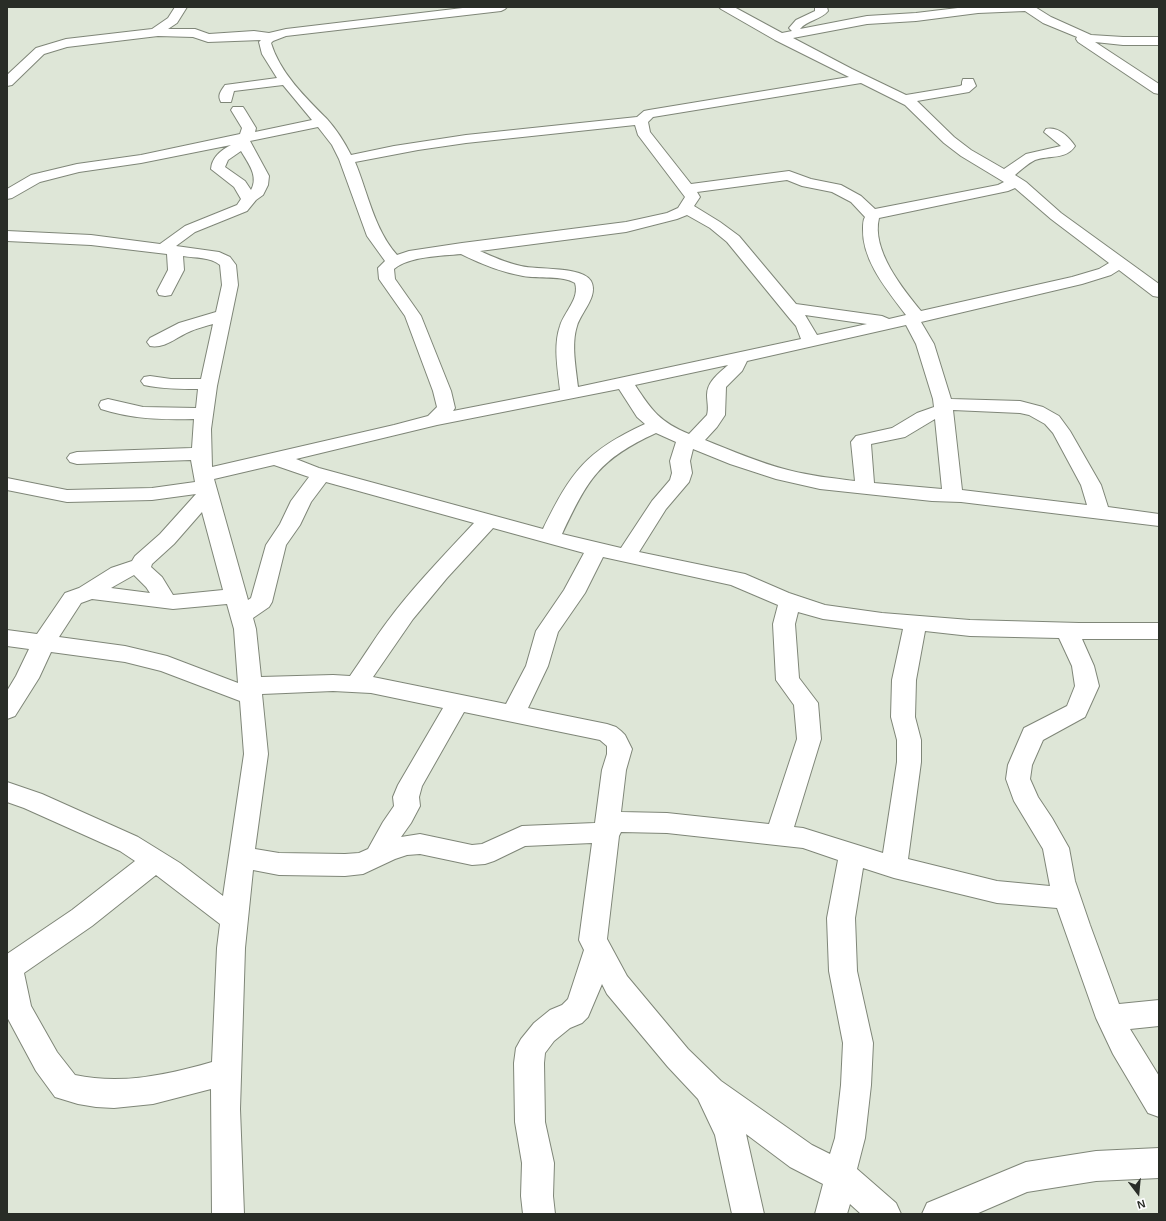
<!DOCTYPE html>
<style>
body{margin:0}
#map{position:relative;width:1166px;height:1221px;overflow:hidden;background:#dee6d7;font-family:Helvetica,sans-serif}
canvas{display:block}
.frame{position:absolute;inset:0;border:8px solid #292d27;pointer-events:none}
.north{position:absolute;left:1118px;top:1173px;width:40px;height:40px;-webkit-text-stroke:3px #fff;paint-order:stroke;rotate:164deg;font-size:11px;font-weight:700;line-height:16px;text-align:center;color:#292d27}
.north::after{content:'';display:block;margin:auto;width:14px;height:18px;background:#292d27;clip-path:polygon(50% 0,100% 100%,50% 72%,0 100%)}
</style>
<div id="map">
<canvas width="1166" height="1221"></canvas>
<div class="frame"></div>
<div class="north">N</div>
</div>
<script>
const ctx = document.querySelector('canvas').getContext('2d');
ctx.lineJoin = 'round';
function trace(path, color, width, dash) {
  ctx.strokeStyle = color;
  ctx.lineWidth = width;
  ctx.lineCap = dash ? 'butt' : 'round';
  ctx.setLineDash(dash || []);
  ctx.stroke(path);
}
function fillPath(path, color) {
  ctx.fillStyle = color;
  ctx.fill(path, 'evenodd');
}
const minor = new Path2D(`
 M175 7H187L177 23 168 29H195L209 34 254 31 269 33 286 29 471 7H507L505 9 501 11 286 36 273 41 271 43C280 73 306 98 327 119 336 129 345 143 351 155L394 146 466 135 637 117 644 111 649 110 849 77 775 40 721 9 719 7H734L782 33 792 31 789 28 796 20 815 11V7H827L828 11C821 20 807 20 800 29L867 16 916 13 966 7H1035L1051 17 1091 35 1123 37H1159V45H1123L1095 42 1159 84V94L1154 93 1078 42 1076 39 1077 37 1043 23 1025 11 978 13 916 21 867 24 793 38 852 69 906 95 960 86 962 85V82L963 79H973L976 86 969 92 917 101 954 137 971 150 1004 169 1026 154 1061 146 1044 132 1046 129C1058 126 1069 137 1075 146 1066 160 1049 155 1035 160 1027 164 1021 170 1015 175L1026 182 1061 213 1159 284V297L1153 296 1119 270 1111 275 1082 284 921 322 934 344 951 399 1020 401 1043 407 1059 416 1070 431 1101 485 1108 507 1159 514V526L961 502 932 501 820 489 776 479 730 464 693 449 690 461 692 473 689 482 666 509 639 552 745 574 789 593 825 605 882 613 970 620 1079 623H1159V639H1082L1094 666 1099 686 1085 717 1043 740 1032 765 1030 779 1038 797 1052 818 1069 848 1075 881 1090 925 1119 1004 1159 1000V1026L1130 1029 1159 1076V1117L1148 1113 1113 1054 1096 1018 1057 908 997 903 894 878 863 868 855 918 857 971 873 1043 871 1085 865 1138 857 1169 896 1203 901 1214H861L850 1204 847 1214H815L823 1184 790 1167 746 1134 764 1214H732L715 1135 698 1099 668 1067 607 994 602 984 588 1017 582 1023 570 1028 554 1041 545 1053 544 1063 545 1122 554 1163 553 1196 555 1214H523L521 1196 522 1163 515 1122 514 1063 516 1048 521 1039 534 1023 550 1010 562 1005 568 999 584 950 579 940 592 843 525 846 494 861 485 864 472 865 420 854 407 855 395 859 363 874 345 876 279 875 253 870 245 948 240 1109 244 1214H212L211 1089 153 1104 114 1108 96 1107 78 1104 55 1097 36 1071 7 1017V954L72 910 135 861 120 851 24 808 7 802V782L42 794 138 837 180 863 223 896 244 754 240 701 161 671 125 662 51 652 39 678 15 716 7 719V691L16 676 29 649 7 646V630L37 634 65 593 79 588 111 568 132 561 135 556 160 534 196 494 152 500 67 502 7 490V478L67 490 152 488 195 482 191 460 77 464 70 462 67 458 70 454 77 452 192 448 194 419C162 420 132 419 101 409L99 405 101 401 108 399 143 407 196 408 198 389C180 389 162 389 144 385L141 381 144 377 150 376 171 379H201L213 324C206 326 198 328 191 331 178 336 165 349 150 346L147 342 150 338 179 323 216 312 222 285 220 265C211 257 195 258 183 256L184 270 171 295 165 296 159 295 157 291 168 270 167 254 91 245 7 241V231L91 235 160 244 185 226 237 205 241 199 234 187 211 169C212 157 221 150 231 145L141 163 79 172 40 182 12 198 7 199V189L31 175 77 164 141 155 240 134 242 128 231 110 233 107H243L245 110 256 128 255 132 312 120 283 85 234 91 231 102H221C217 95 221 91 225 85L277 78 262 54 259 42 261 40 208 42 193 37 158 36 67 47 44 54 12 85 7 86V75L36 48 66 39 152 29 168 18ZM861 83 905 105 944 143 961 156 1004 182 998 185 875 209 861 196 841 185 811 179 789 171 691 184 650 132 648 122 653 117ZM635 125 638 135 685 197 678 208 667 213 626 222 462 243 409 251 397 255C374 229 368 193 355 162L418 150 466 143ZM318 127 332 145 339 159 367 236 385 261 378 268 379 279 405 316 433 391 437 407 428 416 394 425 212 467 211 429 217 386 238 285 236 265 230 257 219 252 176 246 195 232 247 211 256 200 263 195 268 185 269 176 250 141ZM241 151C248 163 259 176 251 190L245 181 225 167 228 160ZM787 180 802 186 832 192 851 202 865 217C863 220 863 224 863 229 862 261 888 291 906 315L889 319 882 316 796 304 739 236 720 222 694 206 700 197 697 192ZM1015 188 1051 219 1109 263 1099 269 1072 277 921 311C903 289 871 250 879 218L1008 191ZM687 215 710 228 727 242 790 319 796 326 801 339 578 387C576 368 571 344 577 326 581 312 599 296 591 281 583 266 536 270 521 266 507 263 493 257 480 251L626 232 677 219ZM461 254C481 264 501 272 523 276 538 279 563 275 575 283 580 299 564 312 560 326 553 346 558 370 560 390L453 411 455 408 451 391 421 316 395 279 394 269C409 256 442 256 461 254ZM805 315 867 324 817 335ZM906 325 916 344 933 399 934 407 917 413 892 428 856 436 851 442 855 481C832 478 810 476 788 470 760 463 732 451 705 440L717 427 725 415 726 387 742 371 747 361ZM727 366C718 374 707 382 707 395 707 402 709 408 707 415L689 434C660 422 652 411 635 385L728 365ZM619 389 637 417 645 424C586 451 571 472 543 529L319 468 296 459 437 425ZM953 410 1020 413 1029 415 1045 424 1053 433 1081 485 1087 505 962 490ZM935 419 942 489 874 483 871 444 905 437ZM656 433 676 442 670 461 672 473 670 480 652 501 621 548 562 534C588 479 599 459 656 433ZM274 465 309 477 291 501 280 524 266 545 251 598 248 600 214 479ZM326 482 474 523C444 555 413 587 387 622 374 639 363 658 350 676L333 675 261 677 256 629 253 618 269 607 272 602 286 545 300 525 311 502ZM202 512 223 590 173 595 162 577 151 567 152 564 174 544ZM493 528 584 553 564 590 536 631 526 666 506 704 373 677 413 619 447 578ZM603 557 731 585 778 605 773 624 776 680 794 705 797 739 769 824 667 813 621 812 626 770 632 749 625 735 621 731 616 727 607 724 528 708 548 666 558 632 585 593ZM134 575 146 587 150 593 111 588ZM92 599 173 609 227 604 234 629 238 683 167 656 125 646 59 637 81 603ZM798 612 823 619 903 629 892 680 891 717 897 740V762L883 853 803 828 794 827 821 739 818 703 799 678 795 624ZM925 631 970 636 1059 638 1072 666 1075 686 1067 706 1024 728 1008 765 1006 779 1014 801 1043 849 1050 886 997 881 908 859 921 762V740L915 717 916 680ZM333 691 371 693 443 708 398 785 393 797 394 806 383 822 368 849 359 853 345 854 279 853 255 849 268 754 262 694ZM464 712 600 740 607 746V754L602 770 595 823 522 826 482 844 472 845 420 834 401 837 411 823 420 806 419 797 422 786ZM621 832 667 833 803 848 838 860 827 918 829 971 843 1043 841 1085 835 1138 830 1154 812 1145 721 1081 688 1049 627 976 607 939 619 836ZM156 875 220 924 217 948 212 1062C167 1075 121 1085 75 1075L57 1052 31 1006 24 973 92 926Z
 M1159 1148V1178L1096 1181 1027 1192 976 1214H922L927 1203 1026 1162 1096 1151Z`);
trace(minor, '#7f8678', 2);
fillPath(minor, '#fff');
</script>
